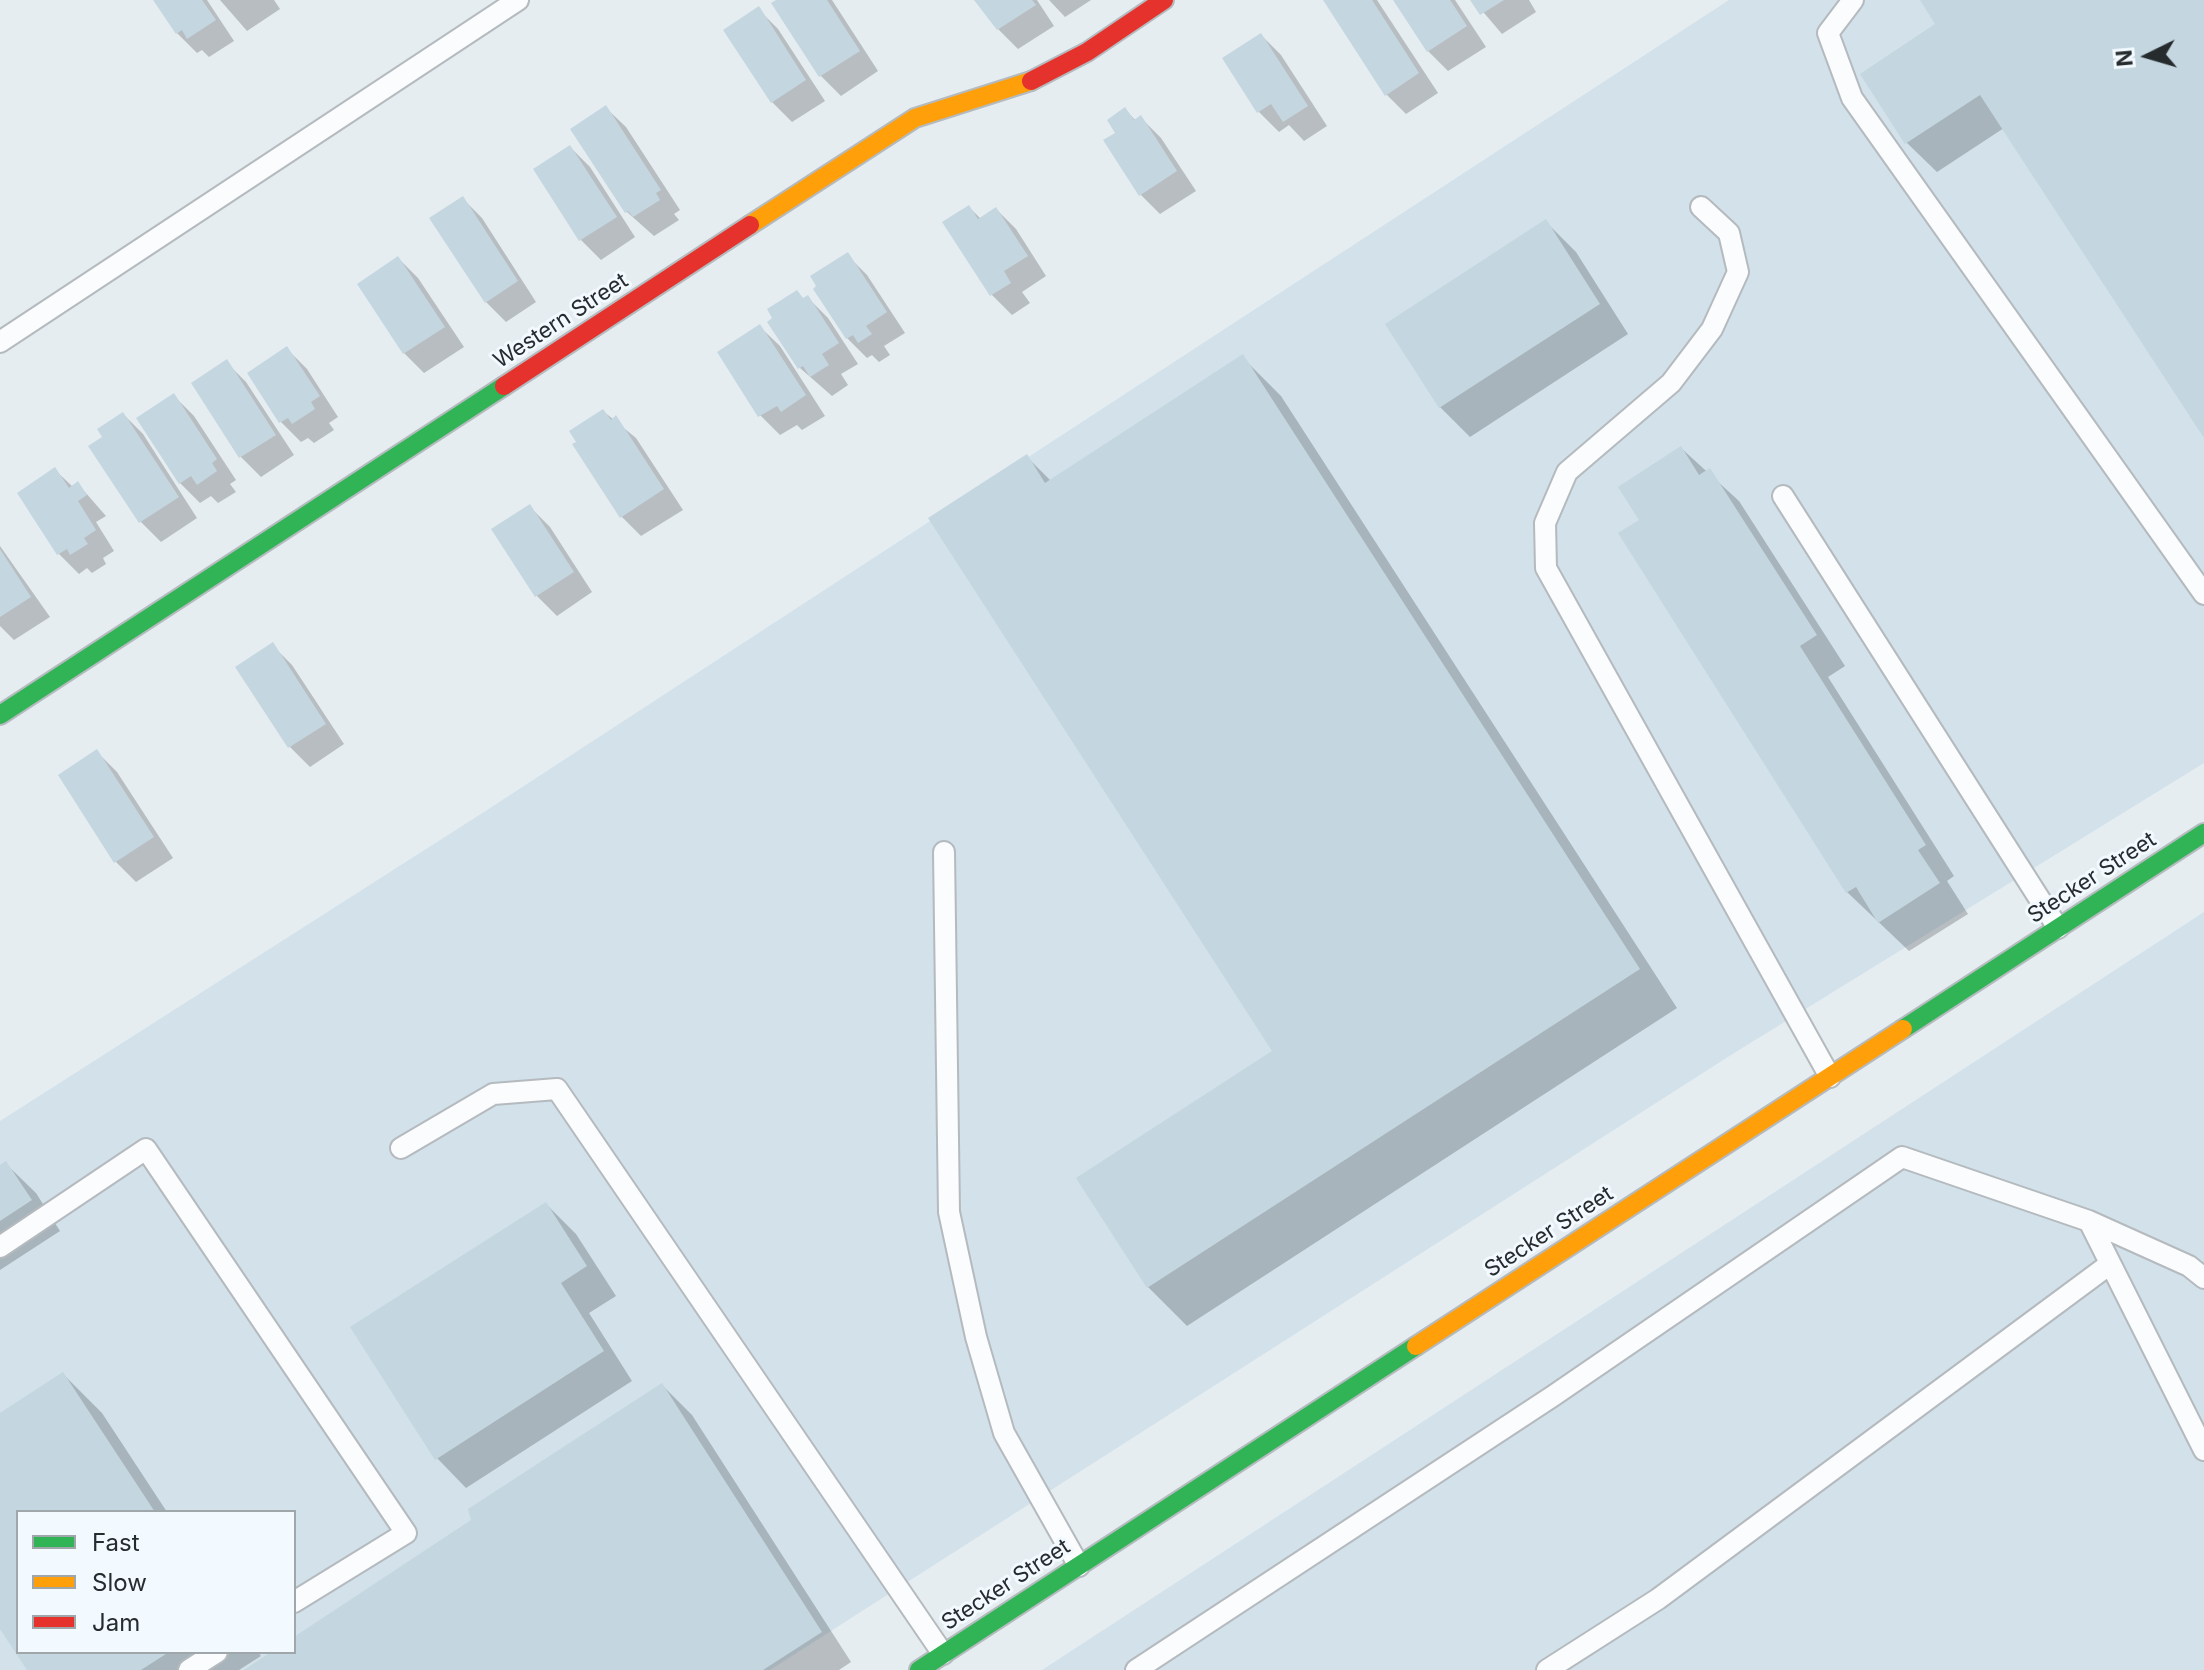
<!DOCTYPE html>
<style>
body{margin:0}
#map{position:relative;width:2204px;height:1670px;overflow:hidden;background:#e5edf1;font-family:Inter,sans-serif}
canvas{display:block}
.legend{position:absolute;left:16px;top:1510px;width:280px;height:144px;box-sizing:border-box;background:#f2faff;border:2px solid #a0a7ab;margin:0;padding:10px 14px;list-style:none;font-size:24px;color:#262b2e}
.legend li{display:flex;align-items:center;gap:16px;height:40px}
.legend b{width:40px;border:2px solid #a0a7ab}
.north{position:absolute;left:2108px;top:16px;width:80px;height:80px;-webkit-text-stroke:6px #f2faff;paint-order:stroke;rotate:265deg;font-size:22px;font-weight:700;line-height:32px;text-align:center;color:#262b2e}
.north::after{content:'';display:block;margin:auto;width:28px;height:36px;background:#262b2e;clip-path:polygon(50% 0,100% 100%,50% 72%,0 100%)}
</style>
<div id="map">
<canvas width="2204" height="1670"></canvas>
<ul class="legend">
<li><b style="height:10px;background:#30b455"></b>Fast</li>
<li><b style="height:10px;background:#ff9f0a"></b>Slow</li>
<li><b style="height:10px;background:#e5322d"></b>Jam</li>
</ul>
<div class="north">N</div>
</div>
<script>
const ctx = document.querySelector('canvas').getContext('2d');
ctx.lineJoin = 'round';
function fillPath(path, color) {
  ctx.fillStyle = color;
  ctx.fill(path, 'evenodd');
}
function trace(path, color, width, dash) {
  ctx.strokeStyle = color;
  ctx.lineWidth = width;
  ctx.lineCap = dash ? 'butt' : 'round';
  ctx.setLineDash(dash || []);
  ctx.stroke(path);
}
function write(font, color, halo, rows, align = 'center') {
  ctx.font = font + ' Inter,sans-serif';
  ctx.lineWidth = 6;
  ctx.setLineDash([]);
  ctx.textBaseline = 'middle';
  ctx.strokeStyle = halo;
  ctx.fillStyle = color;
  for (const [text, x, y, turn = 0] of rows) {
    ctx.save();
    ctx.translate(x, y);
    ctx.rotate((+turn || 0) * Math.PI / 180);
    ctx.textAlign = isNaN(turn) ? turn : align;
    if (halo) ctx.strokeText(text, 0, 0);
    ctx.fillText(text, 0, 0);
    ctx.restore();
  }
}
const built = new Path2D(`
 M1729 0H2204V763L1731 1055 770 1670H0V1121L484 812ZM18 1512H294V1652H18Z
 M2204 912V1670H1042Z`);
const shadow = new Path2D(`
 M156 0H207L234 41 209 57 202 50 197 53 177 33Z
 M220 0H274L280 9 247 31Z
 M780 0H832L878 71 841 96 821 76Z
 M978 0H1037L1054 26 1018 49 998 29Z
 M1049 0H1091L1065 17Z
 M1328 0H1377L1438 93 1406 114 1386 94Z
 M1395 0H1455L1486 47 1448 71 1428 51Z
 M1473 0H1529L1536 12 1502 34Z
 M1922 0H2204V434L2004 128 1937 172 1907 143 1938 24Z
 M758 9 778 29 825 101 792 122 772 102Z
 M1261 35 1281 55 1327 126 1304 141 1289 125 1279 132 1259 112 1225 59Z
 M606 108 626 127 680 210 674 214 679 220 654 236 627 212 573 129Z
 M1125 109 1136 121 1141 118 1161 138 1196 191 1160 214 1140 194Z
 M570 147 590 167 635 237 601 260 581 240Z
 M462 198 482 218 536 302 506 322 486 302Z
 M969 207 981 219 996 209 1016 229 1046 276 1022 292 1030 303 1012 315 992 295Z
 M1546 222 1576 252 1628 334 1470 437 1440 407Z
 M847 255 867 275 905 333 884 346 890 355 879 362 872 355 867 358 847 338Z
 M398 258 418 278 464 347 424 373 404 353Z
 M808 298 828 318 858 364 841 374 848 385 832 396 800 368 804 300Z
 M760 327 780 346 825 416 802 430 797 425 780 435 760 415Z
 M287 349 307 369 338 417 329 423 334 430 314 443 308 438 301 442 281 422Z
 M1242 357 1281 396 1677 1008 1187 1326 1148 1287 1275 1051 1026 456 1051 481Z
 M226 362 246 382 294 455 261 477 241 457 193 384Z
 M174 396 194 416 236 480 230 484 236 492 218 503 211 496 200 503 180 483Z
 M603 411 636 438 683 510 641 536 621 516Z
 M123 414 143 434 197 518 161 542 141 522 91 446 104 438Z
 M1681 448 1739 501 1845 666 1828 677 1954 876 1947 881 1968 914 1909 951 1847 892Z
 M55 470 73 487 78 484 106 516 96 522 114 551 103 558 106 564 92 573 87 568 79 574 59 554 19 493Z
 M530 507 550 527 592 592 557 616 537 596 494 530Z
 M0 546 50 617 14 640 0 626Z
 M272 645 292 665 344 744 310 767 290 747 238 667Z
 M97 752 117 772 173 858 136 882 116 862 60 776Z
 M6 1164 36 1193 60 1231 0 1270V1167Z
 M546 1204 576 1234 616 1296 589 1313 632 1381 466 1488 437 1458Z
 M63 1374 102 1413 167 1512H18V1652H258L261 1656 239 1670H30L0 1625V1416Z
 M662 1385 692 1415 851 1662 839 1670H247L275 1652H294V1639L473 1521Z`);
const building = new Path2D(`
 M153 0H202L216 20 187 39 182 30 176 34Z
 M776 0H827L860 51 819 77 771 3Z
 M974 0H1032L1036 5 997 30Z
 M1323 0H1372L1419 73 1385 96Z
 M1393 0H1450L1467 26 1427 52Z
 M1470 0H1504L1480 15Z
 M1920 0H2204V438L1980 95 1905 144 1860 74 1935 24Z
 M759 6 806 80 771 103 723 30Z
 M1261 33 1308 106 1283 122 1271 104 1257 113 1222 58Z
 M606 105 661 190 656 193 660 200 633 217 628 211 625 213 570 129Z
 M1125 107 1134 120 1141 115 1177 171 1139 196 1103 140 1115 133 1107 120Z
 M570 145 617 217 579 241 533 169Z
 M463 196 518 281 485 303 429 218Z
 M969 205 978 219 996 207 1028 256 1004 271 1011 283 990 296 942 222Z
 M1546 219 1600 304 1439 408 1385 324Z
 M848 252 887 312 866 326 872 334 858 343 853 335 846 339 813 289 816 286 810 276Z
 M398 256 445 327 403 354 357 284Z
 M797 290 803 298 808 295 839 343 822 354 829 365 810 377 803 366 798 369 767 322 772 318 767 309Z
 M760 324 806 395 781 412 777 406 758 417 717 352Z
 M287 346 320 396 311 402 315 409 292 424 288 418 279 423 247 373Z
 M1243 354 1640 969 1147 1288 1076 1178 1272 1051 928 518 1027 454 1045 483Z
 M227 359 276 435 239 458 191 383Z
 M174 393 217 459 212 463 217 471 197 485 191 476 179 484 136 418Z
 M603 409 611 420 616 415 664 489 620 518 572 444 576 442 569 431Z
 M123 412 179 497 139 523 88 446 102 437 97 429Z
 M1681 446 1699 475 1710 468 1817 635 1800 646 1926 845 1918 850 1940 883 1878 923 1856 887 1846 893 1618 533 1639 520 1618 487Z
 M55 467 69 488 78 481 87 495 78 501 96 530 84 538 88 544 70 555 67 549 57 555 17 493Z
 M530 504 574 572 535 597 491 529Z
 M0 549 31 597 0 617Z
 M273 642 326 724 288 748 235 667Z
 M97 749 154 837 114 863 58 775Z
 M6 1161 32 1200 0 1221V1165Z
 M546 1202 587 1266 561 1283 604 1351 435 1460 350 1327Z
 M63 1372 155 1512H18V1652H169L141 1670H27L0 1629V1413Z
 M662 1383 822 1632 763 1670H244L271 1652H294V1637L471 1520 468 1509Z`);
const lane = new Path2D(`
 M1853 0 1828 33 1852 98 2204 594
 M1701 207 1729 233 1738 272 1712 329 1671 383 1567 472 1545 523 1546 568 1830 1077
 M0 342 518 0
 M1783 496 2058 928
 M944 852 949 1212 976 1337 1004 1433 1079 1566
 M401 1148 493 1094 557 1089 943 1654
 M2089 1221 2204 1450
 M0 1247 146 1149 406 1533 294 1602
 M189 1670 217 1652
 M1136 1670 1553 1396 1902 1157 2089 1221 2189 1266 2204 1278
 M1547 1670 1658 1599 2110 1264`);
const fast = new Path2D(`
 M0 715 504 386
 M1903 1029 2204 833
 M919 1670 1416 1346`);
const slow = new Path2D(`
 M750 225 915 118 1031 81
 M1416 1346 1903 1029`);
const jam = new Path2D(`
 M1031 81 1087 52 1164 0
 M504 386 750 225`);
const streetNames = [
 ["Western Street",561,321,-33],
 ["Stecker Street",2092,878,-33],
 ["Stecker Street",1549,1232,-33],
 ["Stecker Street",1006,1585,-33]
];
fillPath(built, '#d2e1ea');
fillPath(shadow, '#0003');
fillPath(building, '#c4d6e0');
trace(lane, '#b4babe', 24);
trace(fast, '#b4babe', 22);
trace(slow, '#b4babe', 22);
trace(jam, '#b4babe', 22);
trace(lane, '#fbfcfd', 20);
trace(fast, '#30b455', 18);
trace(slow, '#ff9f0a', 18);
trace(jam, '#e5322d', 18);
write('22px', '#262b2e', '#f2faff', streetNames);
</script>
